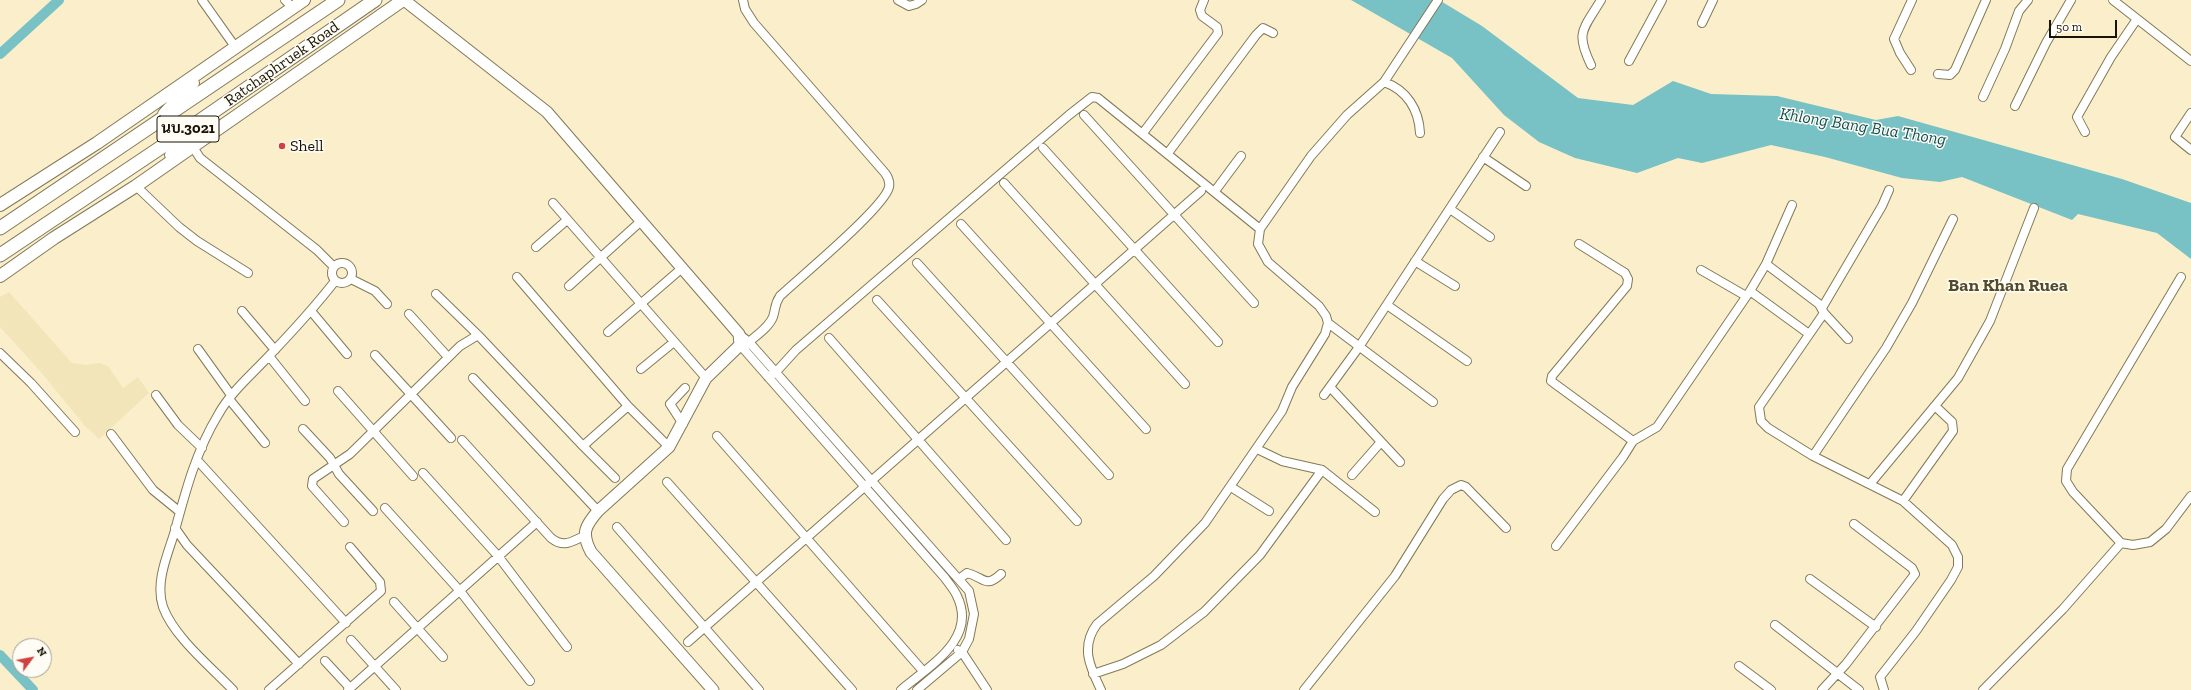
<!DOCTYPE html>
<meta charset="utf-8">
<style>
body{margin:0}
#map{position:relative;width:2191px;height:690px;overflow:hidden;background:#faefca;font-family:"Zilla Slab",serif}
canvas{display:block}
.north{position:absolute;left:12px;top:638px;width:40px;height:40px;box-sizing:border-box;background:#fffcf5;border:1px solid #a29f95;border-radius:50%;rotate:58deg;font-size:11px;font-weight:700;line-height:16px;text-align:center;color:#171306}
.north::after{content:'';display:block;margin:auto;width:14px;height:18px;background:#d04140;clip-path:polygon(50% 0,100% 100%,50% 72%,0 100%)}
.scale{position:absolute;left:2049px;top:20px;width:68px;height:18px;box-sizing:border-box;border:2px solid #171306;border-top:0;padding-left:5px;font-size:12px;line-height:14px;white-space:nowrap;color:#171306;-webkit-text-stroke:3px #fffcf5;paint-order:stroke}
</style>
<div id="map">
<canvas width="2191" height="690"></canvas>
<div class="north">N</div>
<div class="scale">50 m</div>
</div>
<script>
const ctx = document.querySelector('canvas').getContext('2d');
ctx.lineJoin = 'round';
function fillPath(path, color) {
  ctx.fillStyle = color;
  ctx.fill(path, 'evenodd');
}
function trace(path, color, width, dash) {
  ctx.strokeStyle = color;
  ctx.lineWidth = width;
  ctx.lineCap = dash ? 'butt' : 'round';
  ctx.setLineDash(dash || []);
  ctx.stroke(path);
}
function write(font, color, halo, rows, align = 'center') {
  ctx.font = font + ' "Zilla Slab",Sarabun,serif';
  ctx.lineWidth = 3;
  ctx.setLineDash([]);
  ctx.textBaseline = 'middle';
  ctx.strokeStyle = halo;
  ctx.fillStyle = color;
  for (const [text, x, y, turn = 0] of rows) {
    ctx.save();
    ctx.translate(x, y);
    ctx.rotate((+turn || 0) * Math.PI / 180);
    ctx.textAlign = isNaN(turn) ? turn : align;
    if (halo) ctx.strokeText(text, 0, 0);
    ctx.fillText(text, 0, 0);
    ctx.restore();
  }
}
const built = new Path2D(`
 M9 292 72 363 87 365 99 363 108 366 123 388 138 377 149 393 99 439 85 426 40 371 0 327V297Z`);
const water = new Path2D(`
 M1351 0H1439L1482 26 1578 98 1633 105 1673 81 1711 94 1777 96 1876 120 1898 116 2122 179 2191 203V259L2157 233 2078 214 2072 220 1962 177 1940 182 1902 178 1825 157 1771 145 1702 163 1678 158 1637 173 1575 158 1539 142 1504 115 1452 58Z`);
const canal = new Path2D(`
 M0 54 59 0
 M0 655 33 690`);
const minor = new Path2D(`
 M202 0 236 48
 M285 0 293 8
 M898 0 909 6 916 4 922 0
 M2113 0 2191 61
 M1702 23 1713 0
 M1629 61 1662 0
 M1591 65C1575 32 1583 30 1601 0
 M1911 70 1900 53 1894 39 1912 0
 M1938 74 1950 75 1955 70 1986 0
 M1384 82C1407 90 1419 110 1420 133
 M1983 97 2005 49 2019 11 2028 0
 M2015 106 2046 43 2071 0
 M2191 113 2175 137 2191 150
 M1084 115 1254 303
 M2085 132 2077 117 2111 57 2137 19
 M1143 133 1218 33 1217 27 1202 16 1200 10 1204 0
 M193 147 200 158 317 250 333 266
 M1043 148 1218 342
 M1168 153 1256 35 1263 28 1273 33
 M1483 157 1526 186
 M1004 183 1185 384
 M136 186 179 227 197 241 248 273
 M1215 191 1241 156
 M553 203 706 378
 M1792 205 1766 264 1819 304 1824 313 1759 407 1761 421 1768 428 1813 456 1903 501 1952 545 1958 557V567L1951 580 1916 631 1880 677 1884 690
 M1450 209 1490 237
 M961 224 1146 429
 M1579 244 1625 273 1628 279 1627 286 1552 376 1551 381 1633 441
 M536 247 567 220
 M1415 261 1455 286
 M332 273a10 10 0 1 1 20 0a10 10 0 1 1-20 0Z
 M917 263 1109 475
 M1701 270 1746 296
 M517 277 628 406 669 447
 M2181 277 2067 469 2066 481 2073 492 2121 543 2133 545 2150 542 2166 529 2191 496
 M351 279 375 291 387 304
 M569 286 640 222
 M1750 291 1766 264
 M436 294 478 335 583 446 628 406
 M877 300 1077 521
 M1387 305 1467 361
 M1822 308 1882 206 1889 190
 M242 311 275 350
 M311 311 347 354
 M1824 313 1848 339
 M409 314 448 357
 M1328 323 1433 402
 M608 332 681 269
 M739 334 749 342C757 335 769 327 773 317 776 308 774 305 780 296 799 278 885 207 889 187 890 182 888 177 885 173L754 23 745 9 743 0
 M829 338 1006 540
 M741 346 945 578C949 584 954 589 957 596 978 639 929 666 901 690
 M198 349 231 395
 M744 349 749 342 969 591 974 614 969 639 962 652 917 690
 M0 353 31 383 75 432
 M375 355 451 438
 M269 356 305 401
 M641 369 674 342
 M768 377 776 372 796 350 1069 115 1092 97 1098 98 1260 229
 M473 378 598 511
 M1330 387 1400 462
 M338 391 413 476
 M156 395 178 425 202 448
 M1324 395 1359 347 1500 132
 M229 399 265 443
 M683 424 670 404 685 388
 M303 429 330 458 339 474 373 511
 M111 434 153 490 180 512
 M717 436 923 671
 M462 440 551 538C564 548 571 542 584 536
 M583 446 615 478
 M1257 449 1282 461 1322 470 1375 512
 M1813 456 1886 348 1912 303 1953 219
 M197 460 346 623
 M423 473 498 556 567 647
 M1352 475 1381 442
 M667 482 852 690
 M1870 484 1958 378 1990 321 2034 208
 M1231 487 1269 511
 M1903 501 1953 431 1952 422 1935 406
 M385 508 460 591 530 681
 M344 522 312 486 313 479 350 454 460 346 478 335
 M617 527 759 690
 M175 528 187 545 299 664
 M1556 546 1623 457 1633 441 1657 427 1750 291 1809 334
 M959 579 967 573C984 577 985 589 1001 574
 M1810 579 1876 627
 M394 602 443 657
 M1775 625 1859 690
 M351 640 396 690
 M688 642 1201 191
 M958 650 962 652 987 690
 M325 661 350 688
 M1739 666 1771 690
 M1093 674 1123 664 1161 645 1204 612 1260 555 1322 470
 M233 690C211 667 174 637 163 607 155 583 167 556 174 534 185 493 196 451 218 415 230 393 250 376 267 358 291 333 314 308 335 281
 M269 690 381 591 380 582 350 547
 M348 690 537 522
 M1101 690C1090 667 1080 647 1097 624L1154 576 1205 523 1282 411 1292 387 1325 334 1328 323 1326 316 1319 306 1268 262 1258 244 1260 229 1311 156 1347 115 1384 82 1438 0
 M1304 690 1395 576 1443 499 1451 490 1461 485 1466 487 1506 528
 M1822 690 1846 664 1915 574 1912 568 1854 524
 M1983 690 2063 609 2121 543`);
const tertiary = new Path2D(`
 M404 0 547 112 739 334 740 345 706 378 669 447 598 511C585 526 581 533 591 552L713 690`);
const secondary = new Path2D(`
 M164 114 193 83
 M171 155 201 125
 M0 205 97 143 304 0
 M0 276 54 238 136 186 403 0`);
const primary = new Path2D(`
 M0 228 338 0
 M0 255 175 138 375 0`);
const markers = [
 [282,146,4,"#d04140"]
];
const shields = [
 [188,129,62]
];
const shieldNames = [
 ["นบ.3021",188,129]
];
const streetNames = [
 ["Ratchaphruek Road",282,64,-35]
];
const poiNames = [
 ["Shell",290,146]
];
const waterNames = [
 ["Khlong Bang Bua Thong",1863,127,9]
];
const quarterNames = [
 ["Ban Khan Ruea",2008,286]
];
fillPath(built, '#f2e5b9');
fillPath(water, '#78c1c4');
trace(canal, '#78c1c4', 10);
trace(minor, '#837958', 10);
trace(tertiary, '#837958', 13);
trace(secondary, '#837958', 14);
trace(primary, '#837958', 15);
trace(minor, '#fff', 8);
trace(tertiary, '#fff', 11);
trace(secondary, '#fff', 12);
trace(primary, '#fff', 13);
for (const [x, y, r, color] of markers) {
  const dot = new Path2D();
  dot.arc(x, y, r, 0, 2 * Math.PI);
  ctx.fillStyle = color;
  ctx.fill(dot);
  trace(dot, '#fffcf5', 1.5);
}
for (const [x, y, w] of shields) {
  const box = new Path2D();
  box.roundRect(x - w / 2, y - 13, w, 26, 3);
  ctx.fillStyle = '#fffcf5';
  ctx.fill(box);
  trace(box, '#171306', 1);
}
write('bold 15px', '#171306', null, shieldNames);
write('16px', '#171306', '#fffcf5', streetNames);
write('16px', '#171306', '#fffcf5', poiNames, 'left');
write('italic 17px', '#0f5053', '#fffcf5', waterNames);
write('bold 18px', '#534a2a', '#fffcf5', quarterNames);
</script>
